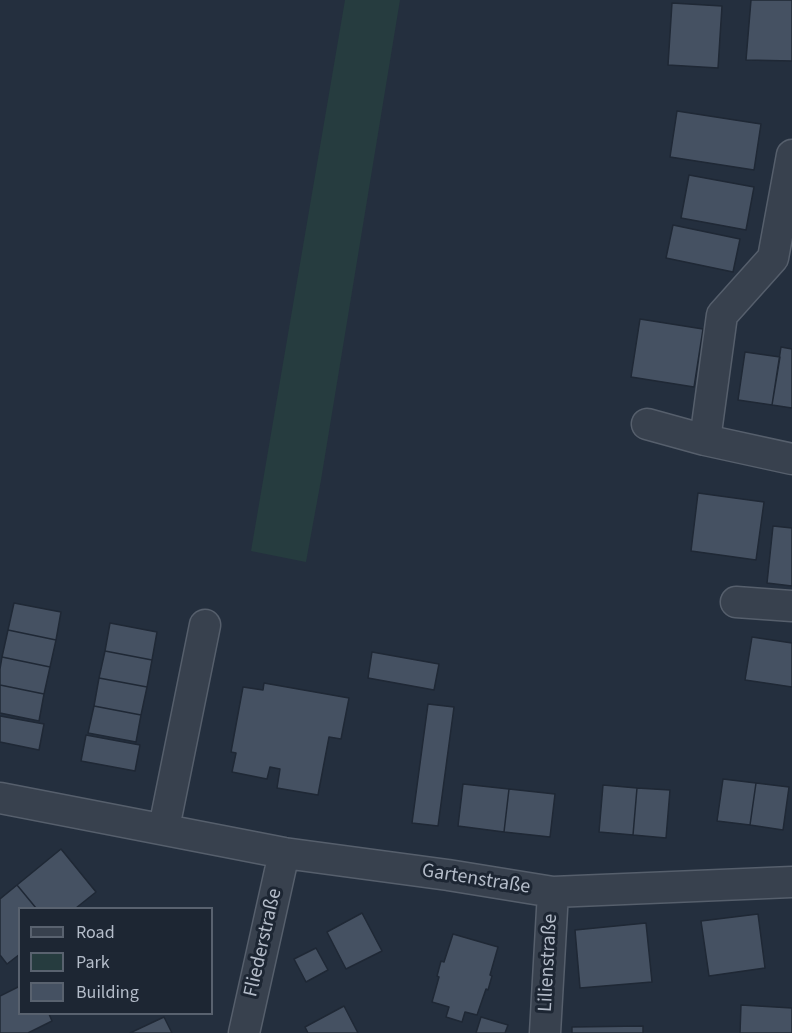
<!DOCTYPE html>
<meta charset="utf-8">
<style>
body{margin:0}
#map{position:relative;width:792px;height:1033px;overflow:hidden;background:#242f3e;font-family:"Source Sans 3",sans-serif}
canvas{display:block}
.legend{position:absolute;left:18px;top:907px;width:195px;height:108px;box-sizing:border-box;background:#1d2633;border:2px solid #59626f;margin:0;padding:8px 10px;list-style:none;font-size:18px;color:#b4bcc9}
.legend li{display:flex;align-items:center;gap:12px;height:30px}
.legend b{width:30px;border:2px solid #59626f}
</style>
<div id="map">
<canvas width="792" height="1033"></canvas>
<ul class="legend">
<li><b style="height:8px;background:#38414e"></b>Road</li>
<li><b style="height:16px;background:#263c3f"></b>Park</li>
<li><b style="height:16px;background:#455162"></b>Building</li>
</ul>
</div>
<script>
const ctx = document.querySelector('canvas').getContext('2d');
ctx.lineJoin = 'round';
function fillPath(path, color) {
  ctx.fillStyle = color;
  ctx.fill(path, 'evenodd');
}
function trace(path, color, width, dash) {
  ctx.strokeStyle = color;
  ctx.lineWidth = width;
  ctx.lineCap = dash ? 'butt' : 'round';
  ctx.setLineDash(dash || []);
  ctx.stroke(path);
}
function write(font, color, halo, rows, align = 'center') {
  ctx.font = font + ' "Source Sans 3",sans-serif';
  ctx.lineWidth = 6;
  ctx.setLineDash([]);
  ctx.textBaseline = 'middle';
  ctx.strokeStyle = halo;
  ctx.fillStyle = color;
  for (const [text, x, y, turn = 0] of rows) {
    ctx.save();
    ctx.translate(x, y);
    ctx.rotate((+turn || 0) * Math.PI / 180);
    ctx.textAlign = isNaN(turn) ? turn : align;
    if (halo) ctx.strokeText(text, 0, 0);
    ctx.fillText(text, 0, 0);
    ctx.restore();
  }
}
const green = new Path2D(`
 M345 0H400L321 480 306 562 251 551Z`);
const building = new Path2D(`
 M751 0H792V61L746 60Z
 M672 3 722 6 718 68 668 65Z
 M677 111 761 124 754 170 670 157Z
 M689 175 754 187 746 230 681 218Z
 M673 225 740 239 733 272 666 258Z
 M640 319 703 329 694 387 631 377Z
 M781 347 792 349V408L772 405Z
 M745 352 780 357 772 405 738 400Z
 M698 493 764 502 756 560 691 551Z
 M773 526 792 528V586L767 583Z
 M14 603 61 612 56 640 8 630Z
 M110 623 157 632 152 660 105 651Z
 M8 630 56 640 50 667 2 657Z
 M752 637 792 643V687L745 680Z
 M105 651 152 660 147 687 99 678Z
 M372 652 439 664 434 690 368 678Z
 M2 657 50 667 44 694 0 685V669Z
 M99 678 147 687 141 715 94 706Z
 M264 683 349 698 341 739 329 737 318 795 277 788 280 769 270 767 267 779 232 772 236 753 231 752 243 687 263 690Z
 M0 685 44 694 39 721 0 713Z
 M428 704 454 707 438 826 412 823Z
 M94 706 141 715 136 742 88 733Z
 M0 716 44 724 39 750 0 742Z
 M86 735 140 745 135 771 81 761Z
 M723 779 756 783 750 825 717 821Z
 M756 783 789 787 783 830 750 825Z
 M463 784 509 789 504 832 458 826Z
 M603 785 637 788 633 835 599 832Z
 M637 788 670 790 666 838 633 835Z
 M509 789 555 794 550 837 504 832Z
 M61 849 96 892 76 908H36L17 885Z
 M17 885 36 908H20V954L7 964 0 955V899Z
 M362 913 382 951 346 969 327 932Z
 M758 914 765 968 709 976 701 921Z
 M646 923 652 982 580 988 575 930Z
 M453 934 498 947 490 975 492 976 488 990 486 989 477 1015 465 1012 462 1022 446 1017 449 1007 432 1002 439 977 437 976 441 961 444 962Z
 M316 948 328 970 306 982 294 959Z
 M20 986V1014H49L52 1021 28 1033H0V996Z
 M741 1005 792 1008V1033H740Z
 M344 1006 358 1033H308L305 1027Z
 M164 1017 172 1033H130Z
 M481 1017 508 1025 505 1033H476Z
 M643 1026V1033H572V1027Z`);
const minor = new Path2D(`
 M647 424 705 440 792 459
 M705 440 722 315 773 258 792 155
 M736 602 792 606
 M0 798 284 853 448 875 553 892 792 882
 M164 828 205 625
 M244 1033 284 853
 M545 1033 553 892`);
const streetNames = [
 ["Gartenstraße",476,880,9],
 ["Fliederstraße",264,943,-77],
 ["Lilienstraße",549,963,-87]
];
fillPath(green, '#263c3f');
fillPath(building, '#455162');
trace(building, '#1f2835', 1.5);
trace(minor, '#565f6c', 33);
trace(minor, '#38414e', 30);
write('20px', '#b4bcc9', '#1d2633', streetNames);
</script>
